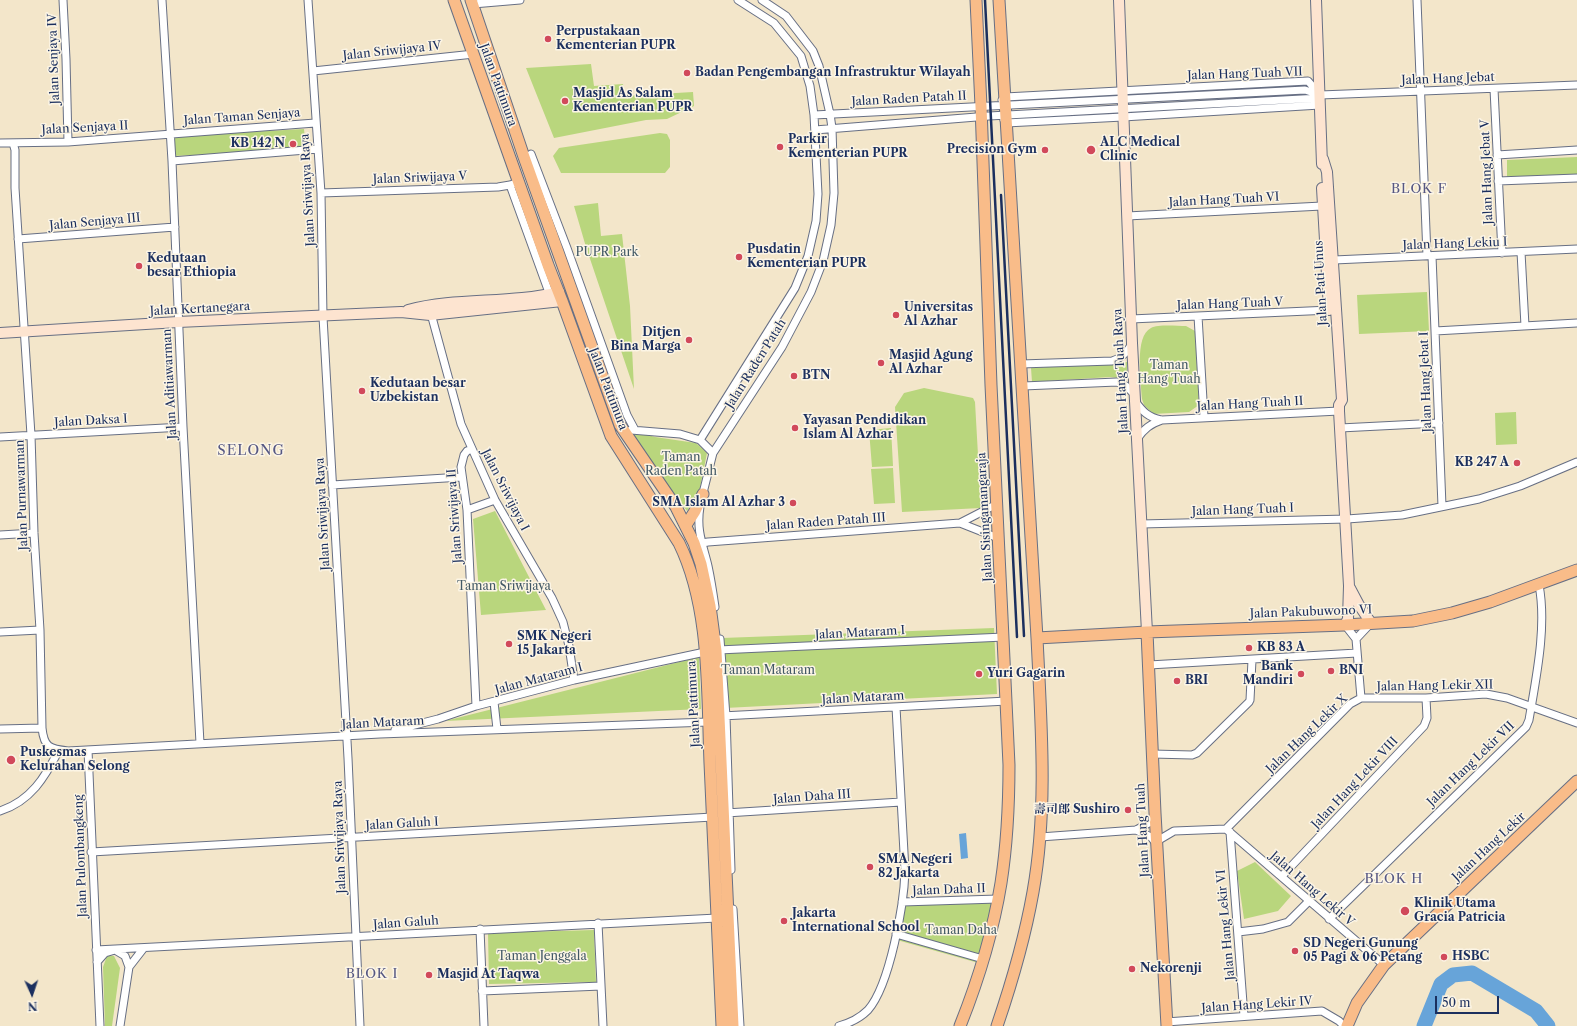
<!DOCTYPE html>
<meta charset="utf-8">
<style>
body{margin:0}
#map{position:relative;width:1577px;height:1026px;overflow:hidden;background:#f3e6ca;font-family:"Libre Caslon Text",serif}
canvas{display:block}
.north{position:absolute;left:12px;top:974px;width:40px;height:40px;-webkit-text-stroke:3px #fcf5e5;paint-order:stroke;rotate:177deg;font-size:11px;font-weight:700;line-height:16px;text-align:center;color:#1b2f5e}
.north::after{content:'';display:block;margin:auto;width:14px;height:18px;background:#1b2f5e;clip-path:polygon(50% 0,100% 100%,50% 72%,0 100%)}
.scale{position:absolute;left:1435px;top:996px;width:64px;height:18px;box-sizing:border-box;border:2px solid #1b2f5e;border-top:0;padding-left:5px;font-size:12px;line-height:14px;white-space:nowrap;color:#1b2f5e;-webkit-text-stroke:3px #fcf5e5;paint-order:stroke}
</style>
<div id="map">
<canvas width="1577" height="1026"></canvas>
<div class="north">N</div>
<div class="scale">50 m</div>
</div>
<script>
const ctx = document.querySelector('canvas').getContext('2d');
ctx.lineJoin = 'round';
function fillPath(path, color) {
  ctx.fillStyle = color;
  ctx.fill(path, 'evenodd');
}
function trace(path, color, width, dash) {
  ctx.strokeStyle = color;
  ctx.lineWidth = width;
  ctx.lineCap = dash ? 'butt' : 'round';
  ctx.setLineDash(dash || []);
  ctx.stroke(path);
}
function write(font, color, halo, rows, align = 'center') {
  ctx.font = font + ' "Libre Caslon Text","Noto Serif SC",serif';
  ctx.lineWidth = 3;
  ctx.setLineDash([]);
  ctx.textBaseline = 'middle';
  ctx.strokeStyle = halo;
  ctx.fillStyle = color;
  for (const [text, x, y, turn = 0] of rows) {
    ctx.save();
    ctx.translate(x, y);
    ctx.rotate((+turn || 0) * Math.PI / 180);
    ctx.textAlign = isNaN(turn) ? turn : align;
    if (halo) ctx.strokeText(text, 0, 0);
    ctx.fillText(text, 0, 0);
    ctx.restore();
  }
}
const green = new Path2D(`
 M591 64 594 86 623 84 624 96 693 92 694 106 667 119 646 120 554 138 526 68Z
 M304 129 306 150 173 156V136Z
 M660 133 667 134 670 140V167L665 173H561L553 156 559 148Z
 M1577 157V175L1507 178V160Z
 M598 203 601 236 622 234 630 306 634 389 586 247 574 206Z
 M1427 292 1429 331 1359 334 1357 295Z
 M1186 326 1195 331 1199 405 1189 412 1153 414 1144 405 1142 399C1141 382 1134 336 1151 328 1158 324 1177 326 1186 326Z
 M1127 362V379L1110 377 1032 382 1031 368Z
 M924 388 973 398 975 402 981 508 902 512 895 407 904 393Z
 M1516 412 1517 444 1496 445 1495 413Z
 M891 428 893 466 872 467 869 430Z
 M637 432 655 437 696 443 707 453 699 493 687 511 629 434Z
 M893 468 895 503 874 504 871 469Z
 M495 511 546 610 481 615 473 519Z
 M994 628 997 694 725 708 722 638Z
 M699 657 701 709 445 721Z
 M1255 862 1291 896 1278 911 1244 919 1237 871Z
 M995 903 982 964 897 940 905 905Z
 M594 930 596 982 489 984 488 933Z
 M107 956H114L120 968 112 1026H105L103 967Z`);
const water = new Path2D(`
 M966 833 968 858 961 859 959 834Z`);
const river = new Path2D(`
 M1424 1026 1441 984 1453 975 1472 973 1536 1011 1548 1026`);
const street = new Path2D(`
 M63 0 66 59 68 142
 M162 0 172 161 183 427 200 743
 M308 0 321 193 323 317 348 758 360 1026
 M1417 0 1427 256
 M473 4 520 0
 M313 71 474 54
 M1494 89 1502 253
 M1002 100 1005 97 1308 81 1320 95
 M814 115 1305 90 1320 95 1577 85
 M1004 120 1006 123 1123 117 1320 105
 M815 130 989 116 1320 98
 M0 143 68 142 315 123
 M13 143 15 150V188L31 435 34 533 40 630 42 728C44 747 49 749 68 751L380 734 708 722
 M531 154 567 248 627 415 635 430
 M1497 155 1577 150
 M172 161 318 149
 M1498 181 1577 178
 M510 185 551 298
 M321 193 498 187 510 185 519 182
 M1127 216 1322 206
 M18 239 175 227
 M1521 252 1525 326
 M1432 256 1442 506
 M1334 260 1577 249
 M430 310 461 424 495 500 552 598 563 622 569 646 574 680
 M1198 316 1204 417
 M1131 319 1330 310
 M1435 331 1577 323
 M1021 364 1112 361C1122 358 1126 353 1132 344
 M1023 386 1117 382 1126 386 1135 395
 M1135 401C1143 412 1148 417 1161 420
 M1340 428 1439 423
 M631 430 680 434 700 440 713 453
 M0 437 183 427
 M1137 439C1144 429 1150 424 1162 420L1339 411
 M700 440 795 288 808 256 816 221 818 194 814 115 810 86 801 56 774 23 738 0
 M472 449 467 451 464 455 461 467 467 510 476 706
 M332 485 462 477
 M702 497 713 453 782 347 811 292 823 261 831 225 834 193 832 128 830 114 819 66 813 51 786 16 762 0
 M700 507C696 530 703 545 708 566 711 580 713 593 715 607
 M467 510 495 500
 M960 523 998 538
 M1141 524 1347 519 1402 515 1479 499 1520 486 1577 462
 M0 535 34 533
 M697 544 708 542 960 523 997 504
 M1345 625 1356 639 1361 698
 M0 632 40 630
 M720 639 726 716 731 870
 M1356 639 1371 623
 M718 650 1004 637
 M1149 665 1357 653
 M494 702 497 729
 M722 716 1007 701
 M0 729 42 728
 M395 730 438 719 476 706 574 680 705 652
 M88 750 100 1026
 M1152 754 1192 755 1197 753 1249 702 1250 700 1252 660
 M0 811C31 801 45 777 59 750
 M726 813 901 802
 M1226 829 1350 704 1361 698H1426L1486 694 1507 698 1577 723
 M1226 829 1384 965
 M1136 830 1151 837 1156 843
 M1230 832 1244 1016
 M1040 837 1136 830 1149 823 1155 814
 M1157 841 1174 831 1226 829
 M91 852 713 817
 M1282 876 1424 726 1427 718 1426 698
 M902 902 998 899
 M733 909 740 1026
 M1329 919 1526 727 1529 720C1536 678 1547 627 1539 585
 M598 923 603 1026
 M480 929 484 1026
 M1238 932 1263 929 1288 922 1309 901
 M896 934 983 959
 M96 950 717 918
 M97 962 105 953 115 950 125 956 129 967
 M482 991 601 986
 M1166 1022 1322 1011 1339 1021 1344 1026
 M120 1026 129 967 143 949
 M839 1026C850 1023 860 1018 868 1010 890 985 904 904 905 871L896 707`);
const secondary = new Path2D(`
 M1119 0 1132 343 1147 632
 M1316 0 1322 164
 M1323 159 1327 172 1342 400 1339 405V411L1349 586 1348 619 1345 625
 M1322 188 1329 310
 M408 310C457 297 509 304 559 292
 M0 333 178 322 401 312 430 315 562 301
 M1350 588 1359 605 1371 623`);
const primary = new Path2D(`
 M454 0 548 265 562 301 611 436 679 543C711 608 707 692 710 763 714 851 718 938 722 1026
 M471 0 524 157 620 425 676 507 694 543 701 564 710 606 716 651 733 1026
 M686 525 695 511 703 494
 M1147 632 1155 813 1167 1026
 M1037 638 1147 632 1345 625 1413 621 1452 613 1490 602 1577 570
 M960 1026C978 981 993 932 1001 883 1007 844 1009 805 1009 765L991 385 981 106 976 0
 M997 1026C1012 982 1025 937 1033 892 1048 808 1041 722 1037 638L999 0
 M1347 1026 1357 1003 1384 965 1577 781`);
const rail = new Path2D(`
 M985 0 1017 637
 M1001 195 1024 636`);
const markers = [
 [548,39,4,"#d1495b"],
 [687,73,4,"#d1495b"],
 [565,101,4,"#d1495b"],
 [293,144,4,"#d1495b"],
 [780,147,4,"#d1495b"],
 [1045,150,4,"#d1495b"],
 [1091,150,5,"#d1495b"],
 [739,257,4,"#d1495b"],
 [139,266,4,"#d1495b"],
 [896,315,4,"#d1495b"],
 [689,340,4,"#d1495b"],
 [881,363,4,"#d1495b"],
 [794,376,4,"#d1495b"],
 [362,391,4,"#d1495b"],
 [795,428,4,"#d1495b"],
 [1517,463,4,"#d1495b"],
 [793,503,4,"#d1495b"],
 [509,644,4,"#d1495b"],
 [1249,648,4,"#d1495b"],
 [1331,671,4,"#d1495b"],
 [979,674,4,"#d1495b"],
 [1301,674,4,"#d1495b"],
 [1177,681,4,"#d1495b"],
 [11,760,5,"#d1495b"],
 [1128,810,4,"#d1495b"],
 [870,867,4,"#d1495b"],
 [1405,911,5,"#d1495b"],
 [784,921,4,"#d1495b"],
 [1295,951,4,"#d1495b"],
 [1444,957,4,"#d1495b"],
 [1132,969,4,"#d1495b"],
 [429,975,4,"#d1495b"]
];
const poiNames = [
 ["Perpustakaan",556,32],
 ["Kementerian PUPR",556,46],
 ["Badan Pengembangan Infrastruktur Wilayah",695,73],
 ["Masjid As Salam",573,94],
 ["Kementerian PUPR",573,108],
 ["Parkir",788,140],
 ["Kementerian PUPR",788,154],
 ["ALC Medical",1100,143],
 ["Clinic",1100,157],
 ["KB 142 N",285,144,"right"],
 ["Precision Gym",1037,150,"right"],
 ["Pusdatin",747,250],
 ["Kementerian PUPR",747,264],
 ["Kedutaan",147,259],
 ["besar Ethiopia",147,273],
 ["Universitas",904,308],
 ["Al Azhar",904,322],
 ["Ditjen",681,333,"right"],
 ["Bina Marga",681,347,"right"],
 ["Masjid Agung",889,356],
 ["Al Azhar",889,370],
 ["BTN",802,376],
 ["Kedutaan besar",370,384],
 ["Uzbekistan",370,398],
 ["Yayasan Pendidikan",803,421],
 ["Islam Al Azhar",803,435],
 ["KB 247 A",1509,463,"right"],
 ["SMA Islam Al Azhar 3",785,503,"right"],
 ["SMK Negeri",517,637],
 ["15 Jakarta",517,651],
 ["KB 83 A",1257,648],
 ["Bank",1293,667,"right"],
 ["Mandiri",1293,681,"right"],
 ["BNI",1339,671],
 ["Yuri Gagarin",987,674],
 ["BRI",1185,681],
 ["Puskesmas",20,753],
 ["Kelurahan Selong",20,767],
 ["壽司郎 Sushiro",1120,810,"right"],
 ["SMA Negeri",878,860],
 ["82 Jakarta",878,874],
 ["Klinik Utama",1414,904],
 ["Gracia Patricia",1414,918],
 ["Jakarta",792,914],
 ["International School",792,928],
 ["SD Negeri Gunung",1303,944],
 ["05 Pagi & 06 Petang",1303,958],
 ["HSBC",1452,957],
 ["Nekorenji",1140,969],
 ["Masjid At Taqwa",437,975]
];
const streetNames = [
 ["Jalan Sriwijaya IV",392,51,-6],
 ["Jalan Senjaya IV",54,59,-92],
 ["Jalan Hang Tuah VII",1245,74,-2],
 ["Jalan Hang Jebat",1448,79,-2],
 ["Jalan Pattimura",498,85,70],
 ["Jalan Raden Patah II",909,99,-3],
 ["Jalan Taman Senjaya",242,117,-4],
 ["Jalan Senjaya II",85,128,-3],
 ["Jalan Hang Jebat V",1487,172,-92],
 ["Jalan Sriwijaya V",420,178,-2],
 ["Jalan Sriwijaya Raya",308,190,-93],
 ["Jalan Hang Tuah VI",1224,200,-3],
 ["Jalan Senjaya III",95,222,-5],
 ["Jalan Hang Lekiu I",1455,244,-2],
 ["Jalan Pati Unus",1321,283,-93],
 ["Jalan Hang Tuah V",1230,304,-2],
 ["Jalan Kertanegara",200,309,-3],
 ["Jalan Raden Patah",756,364,-58],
 ["Jalan Hang Tuah Raya",1121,371,-93],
 ["Jalan Hang Jebat I",1426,382,-92],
 ["Jalan Aditiawarman",170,384,-93],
 ["Jalan Pattimura",608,389,69],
 ["Jalan Hang Tuah II",1250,404,-3],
 ["Jalan Daksa I",91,421,-3],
 ["Jalan Sriwijaya I",505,490,63],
 ["Jalan Purnawarman",22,495,-92],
 ["Jalan Hang Tuah I",1243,510,-2],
 ["Jalan Sriwijaya Raya",323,514,-93],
 ["Jalan Sriwijaya II",455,516,-94],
 ["Jalan Sisingamangaraja",985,517,-93],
 ["Jalan Raden Patah III",826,522,-4],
 ["Jalan Pakubuwono VI",1311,612,-2],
 ["Jalan Mataram I",860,633,-3],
 ["Jalan Mataram I",539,679,-15],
 ["Jalan Hang Lekir XII",1435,686,-1],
 ["Jalan Mataram",863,698,-3],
 ["Jalan Pattimura",694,704,-93],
 ["Jalan Mataram",383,723,-3],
 ["Jalan Hang Lekir X",1307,734,-44],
 ["Jalan Hang Lekir VII",1471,764,-44],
 ["Jalan Hang Lekir VIII",1355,783,-47],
 ["Jalan Daha III",812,797,-4],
 ["Jalan Galuh I",402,824,-3],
 ["Jalan Hang Tuah",1143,830,-93],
 ["Jalan Sriwijaya Raya",340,837,-92],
 ["Jalan Hang Lekir",1489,847,-43],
 ["Jalan Pulombangkeng",81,856,-92],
 ["Jalan Hang Lekir V",1312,889,41],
 ["Jalan Daha II",949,890,-2],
 ["Jalan Galuh",406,923,-4],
 ["Jalan Hang Lekir VI",1226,925,-95],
 ["Jalan Hang Lekir IV",1257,1005,-4]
];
const parkNames = [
 ["PUPR Park",607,253],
 ["Taman",1169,366],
 ["Hang Tuah",1169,380],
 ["Taman",681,458],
 ["Raden Patah",681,472],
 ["Taman Sriwijaya",504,587],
 ["Taman Mataram",768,671],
 ["Taman Daha",961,931],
 ["Taman Jenggala",542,957]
];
const neighbourhoodNames = [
 ["BLOK F",1419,189],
 ["BLOK H",1394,879],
 ["BLOK I",372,974]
];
const quarterNames = [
 ["SELONG",251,451]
];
fillPath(green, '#b9d67d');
fillPath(water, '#67a4d9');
trace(river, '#67a4d9', 15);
trace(street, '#676f84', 9);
trace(secondary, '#676f84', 12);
trace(primary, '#676f84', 13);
trace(street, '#fff', 7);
trace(secondary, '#fde4d0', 10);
trace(primary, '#f9bc89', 11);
trace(rail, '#1b2f5e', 2.5);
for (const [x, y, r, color] of markers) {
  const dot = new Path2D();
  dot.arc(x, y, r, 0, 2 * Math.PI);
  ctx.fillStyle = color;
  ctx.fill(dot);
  trace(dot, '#fcf5e5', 1.5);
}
write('bold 12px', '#1b2f5e', '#fcf5e5', poiNames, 'left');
write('12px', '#1b2f5e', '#fcf5e5', streetNames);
write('12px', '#425966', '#fcf5e5', parkNames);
ctx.letterSpacing = '1px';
write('13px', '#555783', '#fcf5e5', neighbourhoodNames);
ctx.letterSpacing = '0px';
ctx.letterSpacing = '1px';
write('14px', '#555783', '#fcf5e5', quarterNames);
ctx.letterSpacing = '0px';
</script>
